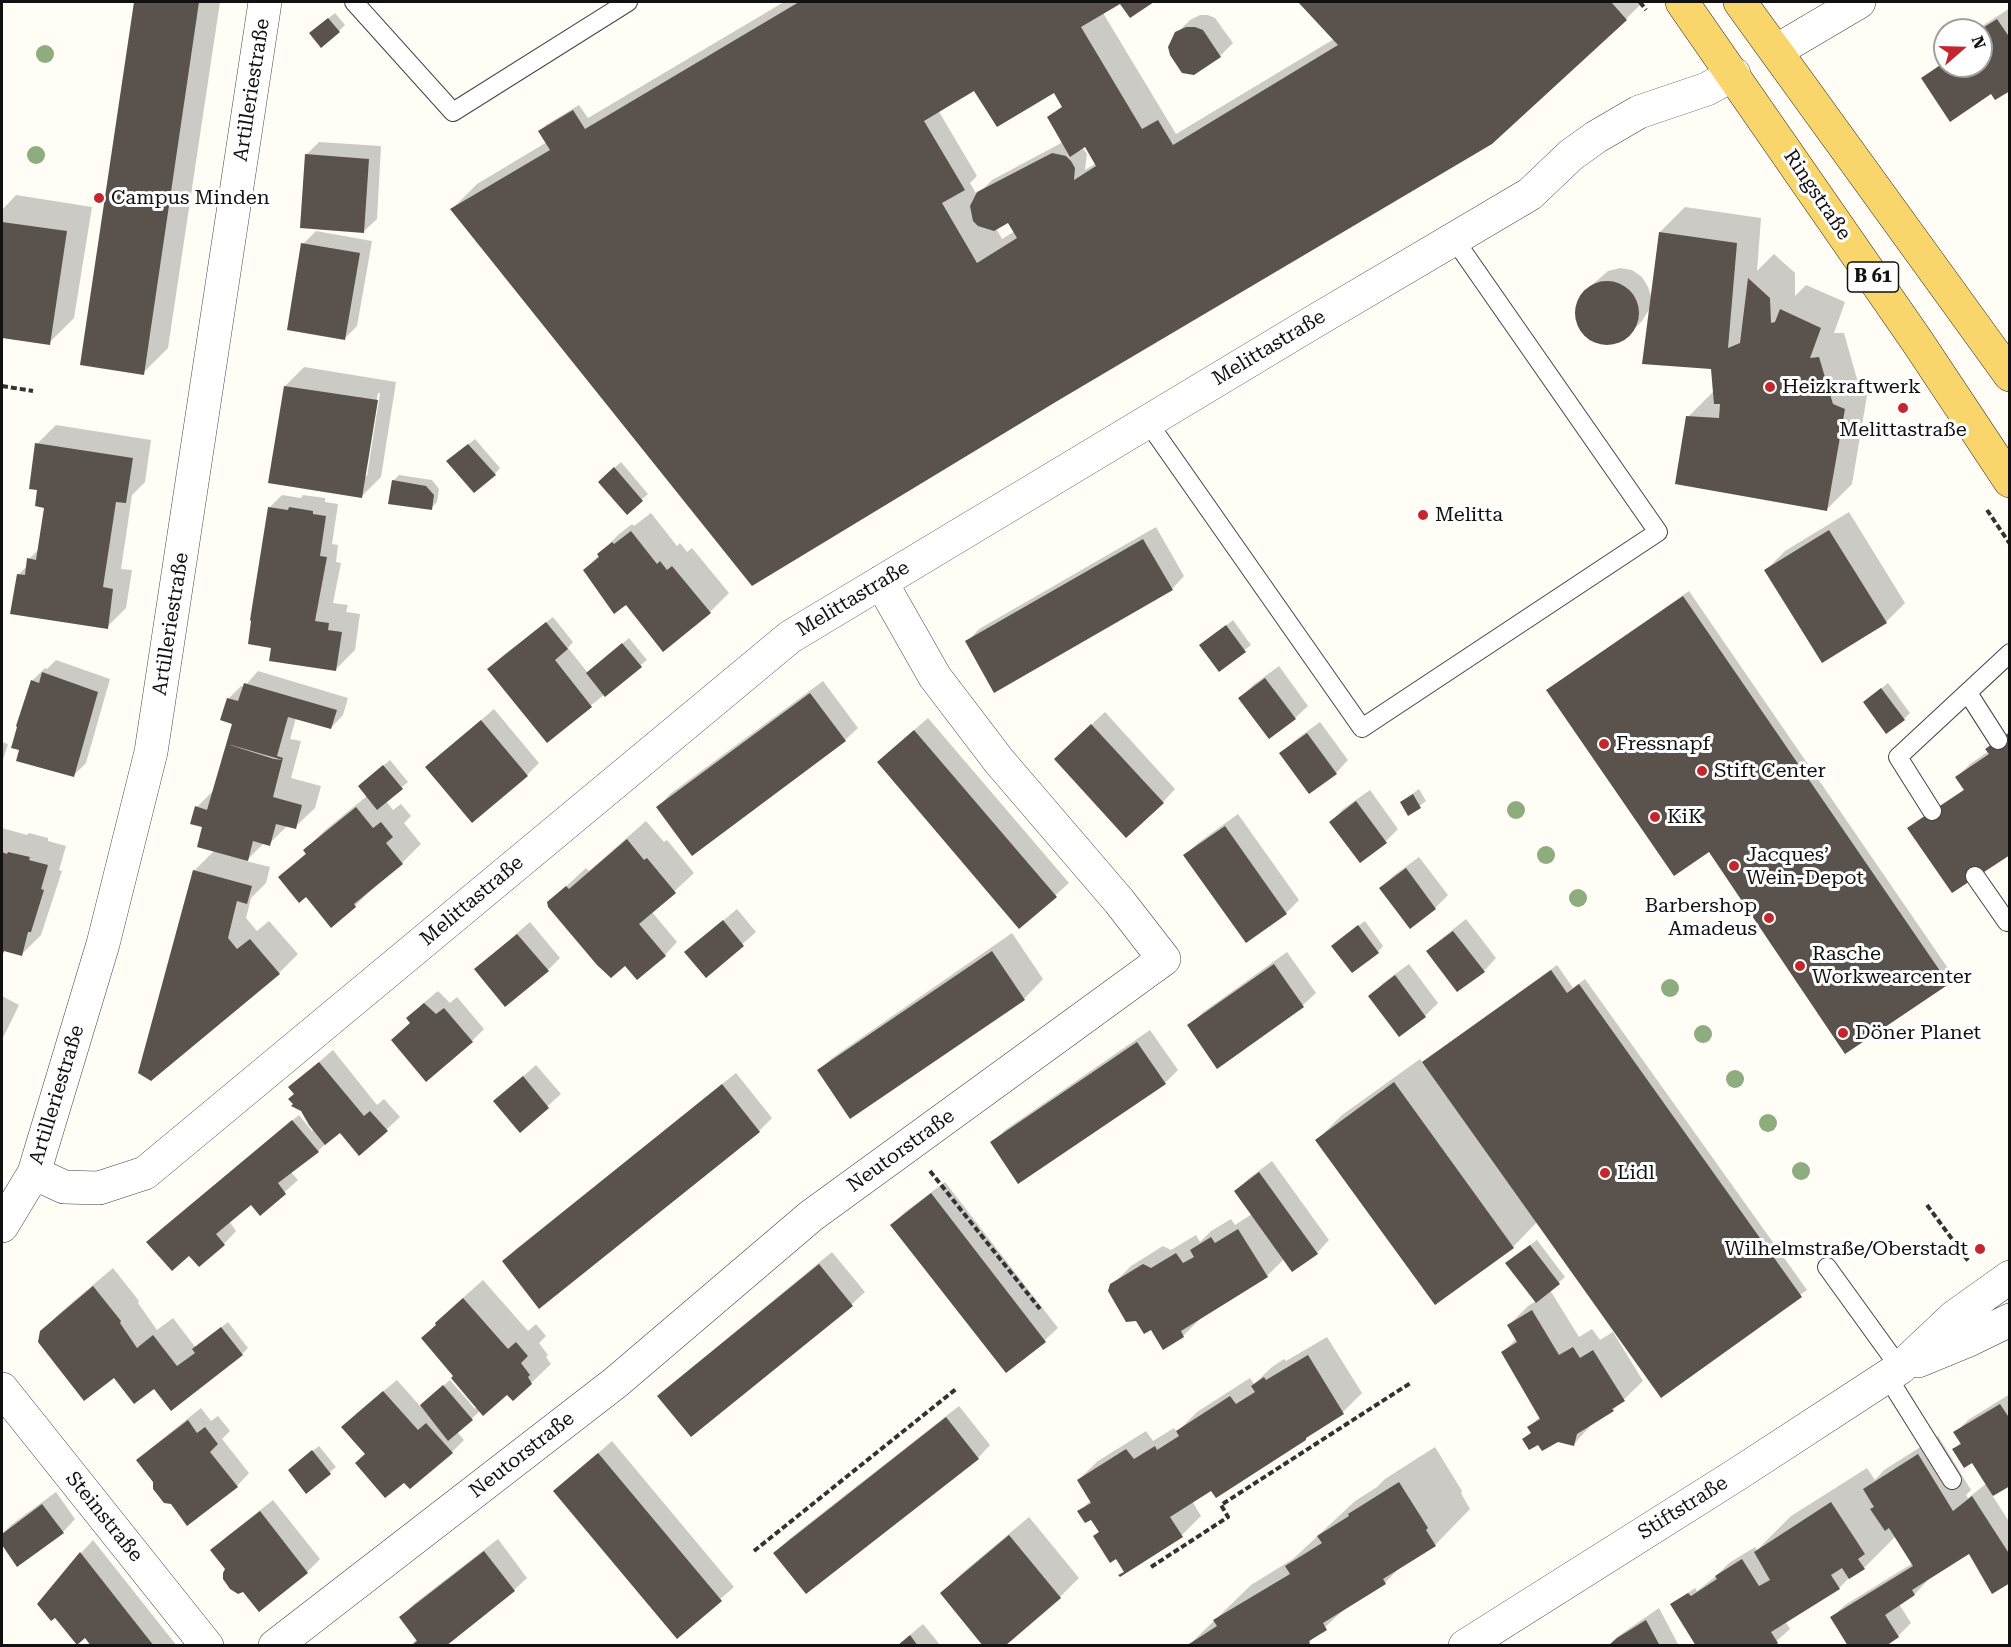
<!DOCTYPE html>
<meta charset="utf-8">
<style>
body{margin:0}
#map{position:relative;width:2011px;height:1647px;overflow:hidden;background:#fffdf5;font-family:"Roboto Serif",serif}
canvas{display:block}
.frame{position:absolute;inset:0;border:3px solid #111;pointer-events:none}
.north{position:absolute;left:1933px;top:18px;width:60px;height:60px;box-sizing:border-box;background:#fff;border:2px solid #a0a0a0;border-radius:50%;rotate:70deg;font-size:16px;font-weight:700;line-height:24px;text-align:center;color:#111}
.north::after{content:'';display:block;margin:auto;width:21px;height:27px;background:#c4262e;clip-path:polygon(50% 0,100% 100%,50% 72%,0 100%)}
</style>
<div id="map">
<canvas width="2011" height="1647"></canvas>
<div class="frame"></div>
<div class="north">N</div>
</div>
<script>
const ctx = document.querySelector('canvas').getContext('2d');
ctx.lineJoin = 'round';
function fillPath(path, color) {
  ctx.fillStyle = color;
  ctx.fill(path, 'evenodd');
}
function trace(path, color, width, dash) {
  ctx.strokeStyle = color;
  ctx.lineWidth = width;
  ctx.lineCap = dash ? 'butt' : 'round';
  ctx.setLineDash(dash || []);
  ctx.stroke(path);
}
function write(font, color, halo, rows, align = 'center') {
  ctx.font = font + ' "Roboto Serif",serif';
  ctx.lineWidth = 6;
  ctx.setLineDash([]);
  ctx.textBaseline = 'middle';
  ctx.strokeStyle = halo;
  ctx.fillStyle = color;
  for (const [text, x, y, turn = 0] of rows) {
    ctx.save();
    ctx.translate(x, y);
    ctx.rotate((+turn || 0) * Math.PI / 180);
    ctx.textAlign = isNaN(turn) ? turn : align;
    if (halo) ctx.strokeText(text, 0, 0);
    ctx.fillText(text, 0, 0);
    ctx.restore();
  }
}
const shadow = new Path2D(`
 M135 2H220L168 348 143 373 81 364Z
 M784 2H1152L1130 16 1121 2 1103 13 1176 134 1334 39 1300 2H1643L1626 19 1058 399 452 209 477 184 547 142 540 131 546 125 579 105 588 118ZM981 86 1054 91 1063 106 1048 117 1063 142 992 180 977 195 970 183 977 176 938 110ZM1086 145 1096 163 1085 170 1087 154 1082 147ZM1008 221 1015 231 1002 239 996 228Z
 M2010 8V89L1992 92 1923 79 1945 60V66H1981V30H1976Z
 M335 13 345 25 339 31 317 27Z
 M1200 15H1208L1215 18 1233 43 1220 56 1177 33 1190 20Z
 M319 142 381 146 377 219 364 231 306 155Z
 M16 195 92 207 74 318 49 343 2 336V210Z
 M1685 207 1761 218 1757 271 1774 254 1795 273V296L1806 285 1845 302 1834 333H1844L1857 379 1869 384 1852 484 1827 509 1688 417 1713 392 1712 368 1650 308 1642 321 1629 334 1619 341 1607 344 1595 342 1585 335 1578 325 1576 313 1578 301 1585 291 1608 271 1620 268 1632 270 1642 277 1648 287 1652 299 1660 232Z
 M316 231 372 241 357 326 344 339 303 244Z
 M304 367 396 382 381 477 362 496 285 386ZM378 393H380L367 476H364Z
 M56 425 151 440 145 482 132 495 121 569 132 570 126 608 107 627 18 575 28 565 29 559 40 548 46 507 39 489 37 444Z
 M475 439 500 468 495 474 454 456Z
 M621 462 648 494 627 513 605 476Z
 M399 475 432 480 439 489 437 502 431 508 393 481Z
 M282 495 301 498 303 495 325 498V502L338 504 332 544 338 545 336 562 341 563 333 603 348 605 346 612 360 614 355 650 336 669 273 647 269 508Z
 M1849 512 1905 603 1886 622 1766 570 1785 551Z
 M651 513 677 546 680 543 687 552 692 548 729 593 710 612 626 602 585 570 618 535 632 524 634 526Z
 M1156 527 1184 576 1172 589 967 642 979 629Z
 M1689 591 1954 977 1948 983 1845 1052 1710 850 1548 691 1554 685Z
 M553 617 573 642 568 648 588 673 629 638 647 660 547 741 489 669 501 657Z
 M1233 620 1251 645 1219 670 1201 645Z
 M56 660 110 679 86 763 73 776 21 749 32 681 45 668 47 669Z
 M1279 666 1308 706 1295 718 1240 698 1253 685Z
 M258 671 348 698 343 715 331 728 296 718 290 739 301 741 291 778 321 786 315 808 295 827 288 825 269 844 264 843 246 861 270 867 266 883 251 898 246 918 257 931 269 921 298 954 279 973 150 1079 194 871 215 850 197 807 215 789 234 723 228 699 241 686 244 687Z
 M823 681 858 728 845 740 658 807 670 794Z
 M1888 683 1910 713 1904 719 1865 702Z
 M494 709 539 763 527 775 427 767Z
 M1105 712 1175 789 1163 802 1068 746Z
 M928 718 1069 883 1020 927 891 750Z
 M1320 722 1348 760 1336 773 1281 754 1294 741Z
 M2010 732V855L1909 828 1915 822 1965 789 1957 777 1970 764 1989 751 1993 743Z
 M2 742 8 744 2 763Z
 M390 760 408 782 386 801 393 810 401 804 411 816 404 823 421 844 402 863 373 886 374 887 355 906 307 895 280 877 307 852 305 850 324 831 367 796 366 780Z
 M1419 789 1426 801 1409 814 1401 802Z
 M1370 790 1398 829 1386 841 1331 822 1343 809Z
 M1238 814 1299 900 1286 913 1246 941 1185 855 1198 843Z
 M646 821 664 842 667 840 694 873 652 912 677 942 665 955 625 963 548 903 586 868 589 871Z
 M2 828 27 835 29 833 48 838V841L66 846 59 870 62 871 41 935 22 954 5 950 2 952Z
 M1419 857 1448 895 1435 908 1410 927 1381 888 1393 876Z
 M737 909 756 932 706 976 686 952Z
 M1466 919 1496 958 1484 971 1428 951 1441 939Z
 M1365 921 1383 946 1378 952 1339 940Z
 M530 922 560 958 548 970 476 969Z
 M1012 933 1043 979 1024 999 850 1117 819 1070 832 1058Z
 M1287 952 1316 993 1303 1005 1218 1067 1189 1026 1202 1013Z
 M1409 964 1438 1003 1425 1016 1399 1035 1370 996 1383 983Z
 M1557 965 1573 988 1585 979 1807 1290 1661 1395 1537 1222 1513 1247 1317 1140 1342 1115 1420 1059 1423 1063 1430 1057Z
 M438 991 450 1003 457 997 484 1029 472 1041 393 1040 411 1022 421 1005Z
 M2 996 19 1005 2 1040Z
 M1150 1030 1178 1070 1165 1083 1019 1182 992 1143 1005 1130Z
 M333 1050 377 1105 384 1099 400 1117 360 1154 340 1131 318 1151 290 1171 298 1180 260 1214 251 1203 229 1221 236 1231 224 1244 190 1254 149 1242 161 1229 299 1115 312 1131 313 1130 296 1094 290 1087Z
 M536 1065 561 1094 520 1131 495 1101Z
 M736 1073 772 1118 759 1131 540 1307 504 1261 516 1249Z
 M1272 1161 1329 1240 1317 1253 1284 1259 1267 1276 1202 1317 1183 1336 1151 1328 1112 1285 1131 1266 1163 1246 1171 1250 1196 1235 1200 1242 1211 1231 1231 1219 1235 1225 1252 1214 1236 1192 1248 1179Z
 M945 1182 1058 1328 1045 1340 1006 1371 892 1225 905 1212Z
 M1537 1240 1565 1277 1550 1290 1579 1337 1592 1329 1600 1340 1613 1332 1643 1381 1613 1410 1594 1422 1574 1444 1558 1440 1538 1443 1524 1439 1532 1432 1529 1427 1540 1417 1503 1352 1517 1338 1509 1325 1528 1306 1536 1301 1513 1257Z
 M832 1252 865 1292 852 1304 691 1435 659 1396 672 1384Z
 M113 1268 139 1301 138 1303 157 1330 173 1318 196 1348 228 1322 248 1348 242 1354 154 1387 114 1376 42 1331 61 1312Z
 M483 1280 528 1331 536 1324 546 1336 539 1343 548 1355 546 1357 551 1364 531 1383 507 1393 480 1411 457 1432 464 1440 452 1452 366 1453 356 1414 397 1380 420 1406 450 1380 475 1409 477 1407 455 1376 423 1338 456 1304Z
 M1327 1337 1362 1393 1343 1412 1313 1432 1305 1439 1212 1489 1192 1501 1201 1516 1182 1535 1125 1571 1116 1557 1095 1536 1100 1531 1091 1517 1079 1512 1091 1500 1078 1480 1098 1461 1146 1431 1153 1441 1174 1428 1177 1432 1197 1412 1250 1378 1254 1384 1272 1367 1284 1359 1286 1361Z
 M2010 1394V1484L1992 1495 2010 1523V1582L1970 1552 1926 1580 1927 1581 1915 1594 1899 1604 1911 1623 1898 1636 1832 1617 1845 1605 1913 1563 1896 1536 1864 1568 1851 1576 1839 1588 1785 1621 1790 1629 1771 1646 1672 1604 1695 1588 1697 1591 1716 1576 1729 1563 1755 1547 1757 1550 1791 1516 1867 1468 1875 1480 1884 1470 1938 1436 1971 1490 1966 1495 1968 1498 1987 1483 1973 1461 1954 1450 1961 1442 1955 1433 1968 1420Z
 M959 1406 990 1445 978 1458 807 1592 775 1553 788 1540Z
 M201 1408 211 1421 218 1416 230 1431 222 1439 249 1473 237 1486 171 1503 138 1460 151 1448Z
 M612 1441 734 1587 677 1637 555 1491Z
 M319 1446 336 1467 306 1492 295 1464Z
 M1435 1447 1462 1491 1461 1493 1470 1509 1435 1545 1402 1565 1385 1583 1351 1603 1309 1642 1188 1646 1251 1585 1293 1559 1355 1501 1377 1487 1385 1479Z
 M56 1492 75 1519 63 1532 17 1565 2 1543V1534L11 1525Z
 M273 1500 320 1559 307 1572 243 1590 212 1550 225 1538Z
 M1029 1517 1079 1578 1060 1597 1002 1646 942 1593 961 1574Z
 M498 1539 527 1578 514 1590 444 1645 410 1646 417 1639 401 1617 414 1604Z
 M93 1540 177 1646H93L86 1636 39 1604 81 1553Z
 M1659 1608 1679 1646H1608L1617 1637Z
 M923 1624 941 1646H897Z`);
const building = new Path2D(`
 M134 2H199L144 375 80 365Z
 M799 2H1154L1130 18 1120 4 1081 27 1142 129 1158 120 1173 145 1338 45 1298 2H1611L1627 20 1492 144 1059 400 752 586 450 209 550 150 538 131 573 110 585 129ZM974 91 997 127 1054 93 1062 107 1047 117 1070 157 1085 147 1096 166 1074 180 1075 168 1071 161 1066 156 1052 153 977 192 970 206 973 221 978 226 994 231 1008 223 1017 238 977 263 942 203 965 190 924 121Z
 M328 18 340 32 321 48 309 33Z
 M1997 19 2010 38V91L1995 100 1991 94 1950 122 1921 78 1945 62V66H1981V29Z
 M1186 27H1195L1203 30 1221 57 1194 75 1182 73 1170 55 1168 47 1175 32Z
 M305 154 369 159 364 233 300 228Z
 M2 222 67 231 50 345 2 338Z
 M1659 232 1737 243 1728 348 1740 343 1748 278 1770 298 1771 323 1775 322 1780 309 1821 328 1810 358 1819 357 1833 404 1845 409 1827 511 1675 484 1686 416 1719 418 1720 404H1714L1711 369 1642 364Z
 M301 243 360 253 345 340 287 330Z
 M1575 313a32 32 0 1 1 64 0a32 32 0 1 1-64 0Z
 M284 386 378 400 362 498 268 483Z
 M35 443 133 458 126 503 116 502 103 587 113 589 108 629 10 614 17 574 25 575 27 558 36 560 44 508 35 506 37 490 29 489Z
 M468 444 496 475 474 493 446 461Z
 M614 467 643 501 627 515 598 482Z
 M392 480 426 486 434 495 432 510 388 504Z
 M268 507 288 510 289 507 313 511V514L326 516 320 556 327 557 315 621 329 623 328 630 342 632 336 671 269 661 271 648 248 644 251 621 250 620Z
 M1829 530 1887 623 1822 663 1764 570Z
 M631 531 657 564 660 561 667 570 672 566 711 613 663 652 626 605 614 614 583 570 599 557 597 554 612 542 614 544Z
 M1143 539 1173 590 994 693 965 641Z
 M1683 596 1949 984 1845 1054 1709 852 1674 876 1546 690Z
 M546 622 568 649 555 660 592 707 547 743 487 669Z
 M1226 625 1246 652 1219 672 1199 645Z
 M622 643 642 667 605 697 586 673Z
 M42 672 98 692 74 777 16 761 19 750 11 748 17 727 16 726 31 680 39 683Z
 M1265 678 1296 719 1269 739 1238 698Z
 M244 683 337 710 331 729 288 717 277 756 283 758 273 797 302 805 296 829 276 824 270 846 253 841 248 861 197 847 202 827 190 824 195 806 207 810 232 724 220 720 227 698 238 701ZM230 745H231L283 760 274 759Z
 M1881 688 1905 720 1886 734 1863 702Z
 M810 693 846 741 692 856 656 807Z
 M481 720 528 776 472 823 425 767Z
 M1091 724 1164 803 1126 838 1054 759Z
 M914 730 1057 897 1019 929 877 762Z
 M2010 732V855L1952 893 1907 828 1964 790 1955 777 1989 754 1985 749Z
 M1307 733 1337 774 1309 794 1279 753Z
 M383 765 403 789 377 810 358 786Z
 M1413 794 1421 808 1408 816 1400 802Z
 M1356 801 1387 843 1360 863 1329 822Z
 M356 807 373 828 381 822 393 837 386 843 403 864 354 904 356 907 331 928 306 897 299 903 278 877 306 854 303 850Z
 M1225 826 1287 914 1246 943 1183 855Z
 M627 839 644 860 647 858 676 893 639 924 666 956 637 980 625 966 611 978 597 965 548 907 547 902 566 886 569 889Z
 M2 852 7 854 8 852 30 857 29 860 48 865 41 889 44 890 31 932H28L22 956 4 951 2 956Z
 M1406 868 1436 909 1410 929 1379 888Z
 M193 870 252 886 247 904 237 901 228 938 237 949 250 939 280 974 151 1081 138 1073Z
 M723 920 744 946 706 978 684 952Z
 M1358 925 1379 953 1352 973 1331 946Z
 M1453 931 1485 972 1457 992 1426 951Z
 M517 934 549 971 505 1007 474 969Z
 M992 951 1025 1000 850 1119 817 1070Z
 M1274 964 1304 1007 1217 1069 1187 1025Z
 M1551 970 1567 993 1579 984 1802 1297 1661 1398 1422 1062Z
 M1395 975 1426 1017 1399 1037 1368 996Z
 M424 1003 436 1014 444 1008 473 1042 426 1082 391 1040 410 1023 406 1018Z
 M1137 1042 1166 1084 1018 1184 990 1142Z
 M319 1062 364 1116 370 1111 388 1131 359 1156 340 1133 325 1145 309 1125 301 1111 291 1106 293 1104 288 1099 294 1094 288 1087Z
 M523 1076 549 1108 520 1133 493 1101Z
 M1394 1082 1514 1248 1435 1305 1315 1140Z
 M722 1084 760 1132 539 1309 502 1261Z
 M292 1120 319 1152 278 1183 286 1194 260 1216 251 1205 234 1219 216 1234 225 1245 199 1267 189 1256 172 1271 146 1242Z
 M1259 1172 1318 1254 1292 1272 1234 1191Z
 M931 1193 1046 1342 1006 1373 890 1225Z
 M1238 1229 1268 1277 1181 1331 1184 1337 1163 1350 1151 1330 1144 1334 1136 1321 1126 1322 1108 1291 1110 1284 1143 1264 1151 1268 1176 1253 1183 1263 1194 1257 1190 1250 1211 1237 1215 1243Z
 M1530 1245 1560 1284 1536 1303 1505 1263Z
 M819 1264 853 1306 691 1437 657 1396Z
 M93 1286 121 1321 120 1323 137 1348 153 1335 177 1366 195 1353 192 1349 221 1327 243 1355 171 1411 154 1389 134 1404 114 1378 84 1401 38 1342 40 1331Z
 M463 1298 508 1349 516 1342 528 1356 521 1363 530 1375 528 1377 532 1384 513 1401 507 1395 483 1416 451 1378 453 1376 421 1338 436 1325 435 1323Z
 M1532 1310 1559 1355 1573 1347 1580 1358 1593 1350 1625 1401 1612 1409 1614 1411 1577 1434 1574 1446 1558 1442 1542 1451 1538 1445 1529 1450 1522 1439 1531 1433 1527 1427 1540 1419 1501 1352 1517 1342 1507 1325Z
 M1308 1355 1344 1414 1306 1438V1440L1216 1498 1211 1491 1170 1517 1183 1537 1120 1577 1118 1575 1124 1572 1116 1559 1110 1563 1093 1536 1099 1532 1091 1520 1085 1523 1077 1511 1091 1503 1077 1480 1126 1449 1134 1459 1155 1446 1157 1450 1179 1436 1176 1431 1230 1396 1236 1404 1255 1392 1251 1386 1264 1377 1266 1380Z
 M443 1385 473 1420 448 1441 420 1405Z
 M383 1391 418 1430 426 1423 453 1453 410 1489 404 1483 385 1498 355 1463 365 1454 341 1427Z
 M2000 1404 2010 1419V1486L1993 1496 1972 1463 1964 1468 1952 1449 1961 1444 1953 1432Z
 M946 1417 979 1459 806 1594 773 1553Z
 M188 1420 197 1433 205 1427 218 1444 210 1452 238 1487 187 1526 171 1504 164 1503 153 1489V1482L136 1460Z
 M312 1450 331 1474 306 1494 288 1470Z
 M598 1453 722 1601 677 1639 553 1491Z
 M1918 1454 1953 1511 1972 1496 2010 1555V1583L1992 1594 1969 1554 1912 1590 1915 1595 1885 1615 1899 1637 1886 1646H1848L1830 1617 1913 1566 1889 1528 1885 1531 1870 1509 1874 1507 1863 1489Z
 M1399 1482 1428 1528 1426 1530 1436 1546 1383 1579 1386 1584 1323 1623 1327 1630 1309 1641 1310 1643 1307 1646H1186L1217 1626 1213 1620 1290 1574 1285 1566 1322 1543 1317 1536 1349 1516 1348 1514Z
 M1831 1502 1865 1554 1858 1559 1865 1569 1849 1579 1842 1568 1831 1575 1840 1589 1771 1632 1778 1643 1774 1646H1696L1670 1604 1688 1593 1691 1596 1717 1579 1715 1576 1742 1559 1759 1586 1770 1580 1754 1552Z
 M42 1504 64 1533 17 1567 2 1545V1534Z
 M260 1511 308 1573 259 1612 243 1592 238 1594 230 1589 223 1579V1573L225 1569 210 1550Z
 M1009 1535 1061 1598 1005 1646H983L940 1593Z
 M484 1551 515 1591 446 1646H411L417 1641 399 1617Z
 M80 1552 124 1608 154 1646H91L85 1638 77 1645 55 1618 51 1621 37 1604Z
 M1646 1620 1660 1646H1608L1617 1638Z
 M910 1635 918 1646H897Z`);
const path = new Path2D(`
 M1640 2 1646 10
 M2 386 33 391
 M1987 510 2010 544
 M930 1171 1040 1309
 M1927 1205 1969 1262
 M754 1551 956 1389
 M1151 1567 1228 1517 1221 1505 1412 1382`);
const service = new Path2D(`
 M354 2 453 112 628 2
 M1147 421 1362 728 1658 532 1454 239
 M1968 693 1998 740
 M1932 811 1898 757 2010 653
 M1975 876 2007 922 2010 920
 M1827 1267 1900 1368
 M1887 1376 1952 1480`);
const minor = new Path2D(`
 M1776 51 1859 2
 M34 1173 64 1187 99 1188 145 1173 790 637 1310 324 1530 194 1571 155 1596 137 1639 112 1707 89 1734 74
 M2 1226 34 1173 103 944 151 752 265 2
 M1918 1361 1969 1340 2010 1320
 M2 1389 207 1646
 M275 1646 615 1383 811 1216 1164 959 1119 901 999 761 935 677 881 582
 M1465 1646 1739 1473 1900 1368 1954 1317 2010 1277`);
const primary = new Path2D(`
 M1682 2 1917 341 2010 481
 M1740 2 2010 375`);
const trees = [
 [45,54],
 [36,155],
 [1516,810],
 [1546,855],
 [1578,898],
 [1670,988],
 [1703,1034],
 [1735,1079],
 [1768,1123],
 [1801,1171]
];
const markers = [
 [99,198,6,"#c4262e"],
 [1770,387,6,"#c4262e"],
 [1903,408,6,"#c4262e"],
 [1423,515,6,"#c4262e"],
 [1604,744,6,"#c4262e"],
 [1702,771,6,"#c4262e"],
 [1655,817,6,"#c4262e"],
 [1734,866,6,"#c4262e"],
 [1769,918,6,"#c4262e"],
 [1800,966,6,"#c4262e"],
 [1843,1033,6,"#c4262e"],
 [1605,1173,6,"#c4262e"],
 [1980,1249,6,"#c4262e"]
];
const shields = [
 [1873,277,51]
];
const shieldNames = [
 ["B 61",1873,277]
];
const streetNames = [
 ["Artilleriestraße",252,90,-81],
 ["Ringstraße",1817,195,56],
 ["Melittastraße",1269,348,-31],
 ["Melittastraße",853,599,-31],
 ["Artilleriestraße",171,624,-81],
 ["Melittastraße",472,901,-40],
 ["Artilleriestraße",57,1095,-73],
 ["Neutorstraße",901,1151,-36],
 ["Neutorstraße",522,1455,-38],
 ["Stiftstraße",1683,1508,-32],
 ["Steinstraße",104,1517,51]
];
const poiNames = [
 ["Campus Minden",111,198],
 ["Heizkraftwerk",1782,387],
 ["Melittastraße",1903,430,"center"],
 ["Melitta",1435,515],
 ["Fressnapf",1616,744],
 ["Stift Center",1714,771],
 ["KiK",1667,817],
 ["Jacques’",1746,855],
 ["Wein-Depot",1746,878],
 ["Barbershop",1757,906,"right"],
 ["Amadeus",1757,929,"right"],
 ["Rasche",1812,954],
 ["Workwearcenter",1812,977],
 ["Döner Planet",1855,1033],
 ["Lidl",1617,1173],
 ["Wilhelmstraße/Oberstadt",1968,1249,"right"]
];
fillPath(shadow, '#0003');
fillPath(building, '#5a524d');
trace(service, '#444', 20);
trace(minor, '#444', 34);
trace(primary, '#222', 34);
trace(path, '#333', 4, [6, 3]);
trace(service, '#fff', 18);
trace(minor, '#fff', 33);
trace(primary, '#f9d66b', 33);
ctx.fillStyle = '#8dad7f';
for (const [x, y] of trees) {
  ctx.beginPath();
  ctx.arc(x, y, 9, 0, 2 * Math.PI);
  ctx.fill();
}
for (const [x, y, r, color] of markers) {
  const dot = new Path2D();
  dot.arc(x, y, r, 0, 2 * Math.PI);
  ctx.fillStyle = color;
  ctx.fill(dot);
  trace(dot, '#fff', 2);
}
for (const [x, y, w] of shields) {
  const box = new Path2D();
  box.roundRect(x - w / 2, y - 15, w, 30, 4.5);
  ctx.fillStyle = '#fff';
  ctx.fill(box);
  trace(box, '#111', 1.5);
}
write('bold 18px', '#111', null, shieldNames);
write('20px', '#111', '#fff', streetNames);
write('20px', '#111', '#fff', poiNames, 'left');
</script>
